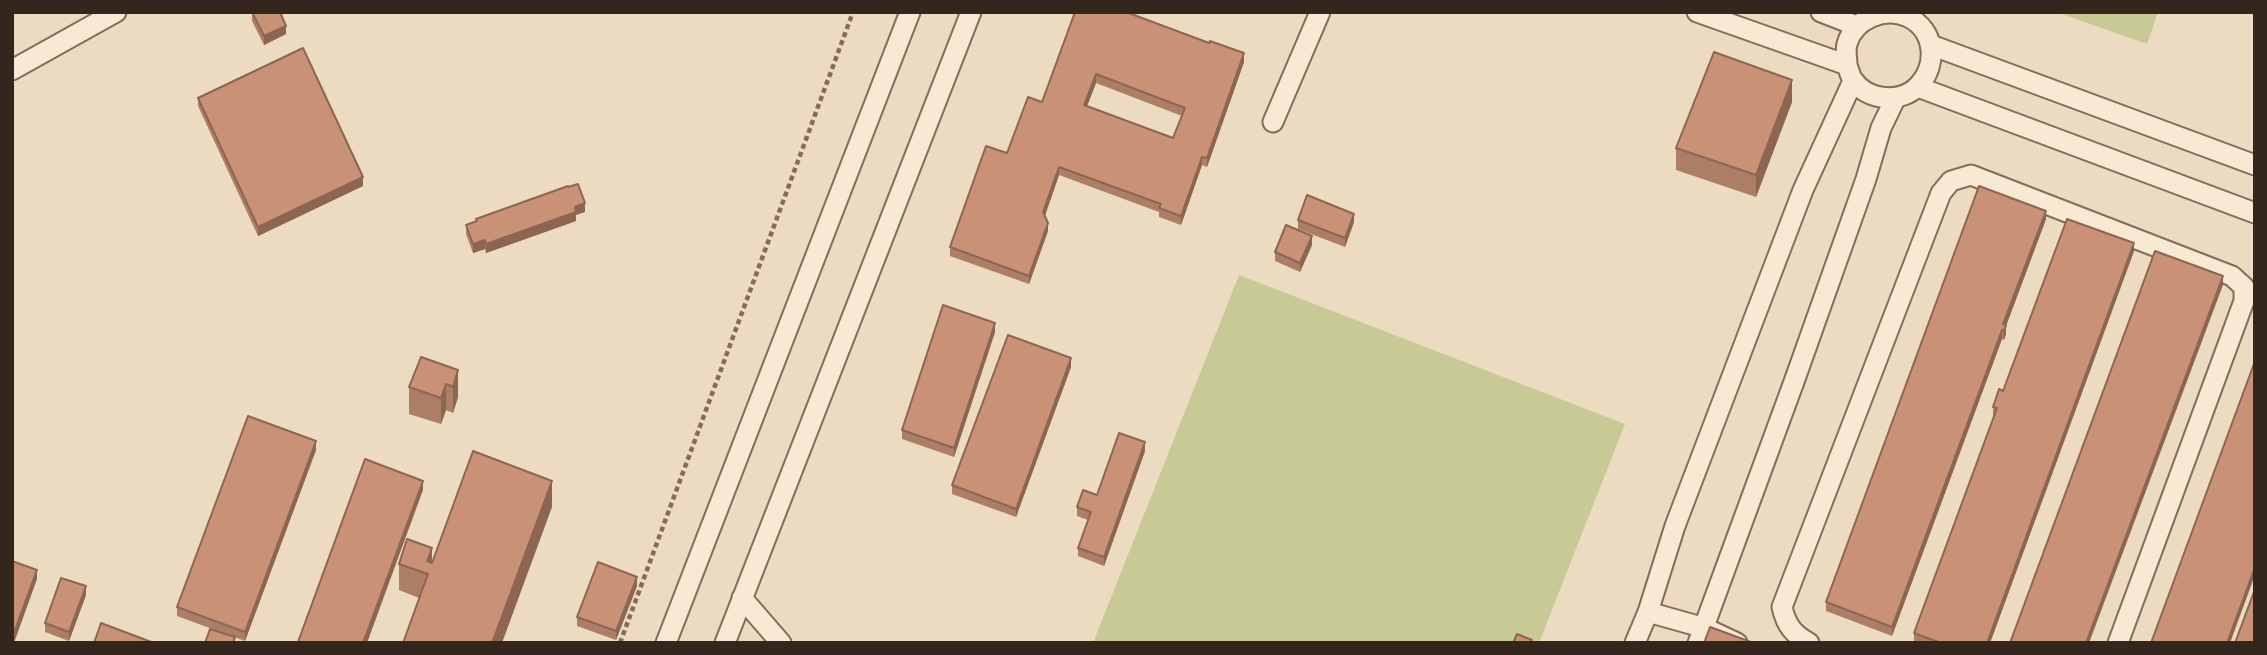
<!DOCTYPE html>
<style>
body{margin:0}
#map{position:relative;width:2267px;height:655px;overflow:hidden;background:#ecdbc1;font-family:Bitter,serif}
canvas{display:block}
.frame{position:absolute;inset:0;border:14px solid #35261d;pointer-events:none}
</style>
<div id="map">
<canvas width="2267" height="655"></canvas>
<div class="frame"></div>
</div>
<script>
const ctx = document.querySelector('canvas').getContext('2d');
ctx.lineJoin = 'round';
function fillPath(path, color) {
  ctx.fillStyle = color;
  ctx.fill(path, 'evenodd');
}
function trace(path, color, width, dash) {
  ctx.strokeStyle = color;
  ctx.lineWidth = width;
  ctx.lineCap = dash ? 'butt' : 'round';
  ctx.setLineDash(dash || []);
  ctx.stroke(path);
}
const green = new Path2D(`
 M2056 12H2158L2147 44Z
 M1239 275 1625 424 1539 643H1093Z`);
const path = new Path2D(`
 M620 643 853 12`);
const lane = new Path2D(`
 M1697 12 1847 65C1849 70 1850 76 1853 80 1867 101 1902 104 1919 85 1938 64 1935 30 1908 17 1885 6 1854 19 1847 44 1845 50 1847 59 1847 65
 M1821 12 1857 26
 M1931 45 2255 165
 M12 70 116 12
 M1918 87 2255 213
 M1273 122 1320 12
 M742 598 781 643
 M1648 612 1705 628 1737 643
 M666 643 910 12
 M725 643 971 12
 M1635 643 1648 612 1675 526 1803 190 1853 81
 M1698 643 1795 379 1866 179 1881 128 1895 99
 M1809 643C1793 634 1786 625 1782 607L1941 193 1951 181 1971 175 2232 276 2244 287V301L2118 643`);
const wall = new Path2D(`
 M252 12 286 34 264 45 252 21Z
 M1075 12 1244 62 1207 167 1202 165 1181 225 1159 217V212L1059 175 1045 216 1048 231 1029 284 950 256V247L1007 153 1042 102ZM1096 83 1182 116 1173 138 1087 106Z
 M198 98 363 186 258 236 198 106Z
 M1792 102 1756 197 1676 170V148Z
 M585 212 576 215V221L486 253 485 249 473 253 466 234V225L476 221V219Z
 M2046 219 2006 326V334L2004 340 2002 339 1892 636 1826 611V602Z
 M1298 220 1354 222 1345 247 1298 229Z
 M1312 245 1300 272 1275 261V252Z
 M2134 251 1990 643H1917L1914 642V633L1994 416 1993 415V407L2003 391Z
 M995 332 954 457 902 439V430Z
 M1071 367 1016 517 952 494V485Z
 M458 370V397L453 413 446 410 441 424 409 414V387Z
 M316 450 245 641 177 616V607Z
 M1145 451 1104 566 1078 556V548L1088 520 1077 516V507L1097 495Z
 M552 507 419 598 399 590V564L432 563Z
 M637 586 616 640 577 626V617Z
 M86 595 69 641 45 632V623Z`);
const shadedWall = new Path2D(`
 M286 26V34L264 45V36Z
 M1244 53V62L1207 167V158Z
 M1096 74V83L1084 114V105Z
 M1792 80V102L1756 197V175Z
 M1202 157V165L1181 225V216Z
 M1059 167V175L1043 221V212Z
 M363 177V186L258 236V227Z
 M585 203V212L576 215V221L486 253V244Z
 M2046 211V219L2006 326V334L2004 340 2003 324Z
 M1354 214V222L1345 247V238Z
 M1048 223V231L1029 284V276Z
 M1312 236V245L1300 272V263Z
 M485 240V249L473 253V244Z
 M2134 243V251L1990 643H1987Z
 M2223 276V285L2089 643H2086Z
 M995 323V332L954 457V448Z
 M2002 330V339L1892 636V627Z
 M1071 358V367L1016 517V509Z
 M458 370V397L453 413V387Z
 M446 384V410L441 424V398Z
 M316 441V450L245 641V632Z
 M1145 442V451L1104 566V557Z
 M423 481V490L367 643H363Z
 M552 481V507L502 643H492Z
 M432 548V574L427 561Z
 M2255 567V575L2230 643H2227Z
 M37 570V579L14 643H12V638Z
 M637 577V586L616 640V631Z
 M86 586V595L69 641V632Z`);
const building = new Path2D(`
 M252 12H280L286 26 264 36Z
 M1075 12H1126L1209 43 1210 41 1244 53 1207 158 1202 157 1181 216 1159 208 1161 204 1059 167 1043 212 1048 223 1029 276 950 247 986 146 1007 153 1028 97 1042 102ZM1096 74 1185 108 1173 138 1084 105Z
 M303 48 363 177 258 227 198 98Z
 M1714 52 1792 80 1756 175 1676 148Z
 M578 184 585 203 575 207 576 212 486 244 485 240 473 244 466 225 477 221 476 219 568 186V187Z
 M1979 186 2046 211 2003 324 2006 325 2004 331 2002 330 1892 627 1826 602Z
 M1307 195 1354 214 1345 238 1298 220Z
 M2067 219 2134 243 1987 643H1941L1914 633 1997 408 1993 407 1999 389 2003 391Z
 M1286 225 1312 236 1300 263 1275 252Z
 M2155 251 2223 276 2086 643H2010Z
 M943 305 995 323 954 448 902 430Z
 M1008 335 1071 358 1016 509 952 485Z
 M421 357 458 370 453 387 446 384 441 398 409 387Z
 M2255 361V567L2227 643H2151Z
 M248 416 316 441 245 632 177 607Z
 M1119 433 1145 442 1104 557 1078 548 1091 512 1077 507 1083 490 1097 495Z
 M473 451 552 481 492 643H403L428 574 399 564 407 539 432 548 427 561 432 563Z
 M365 459 423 481 363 643H299L298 642Z
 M12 561 37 570 12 638Z
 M598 562 637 577 616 631 577 617Z
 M61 578 86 586 69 632 45 623Z
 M2255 589V643H2235Z
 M101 623 154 643H94Z
 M1710 627 1751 642V643H1704Z
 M210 629 235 637 233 643H205Z
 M1517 634 1532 640 1530 643H1513Z`);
fillPath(green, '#c8ca95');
trace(lane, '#856c59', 23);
trace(path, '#856c59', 4.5, [5, 3.5]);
trace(lane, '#f7e9d3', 19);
fillPath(wall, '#ad7e66');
fillPath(shadedWall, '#8d6653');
fillPath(building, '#c99277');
trace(building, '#8d6653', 2);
</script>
